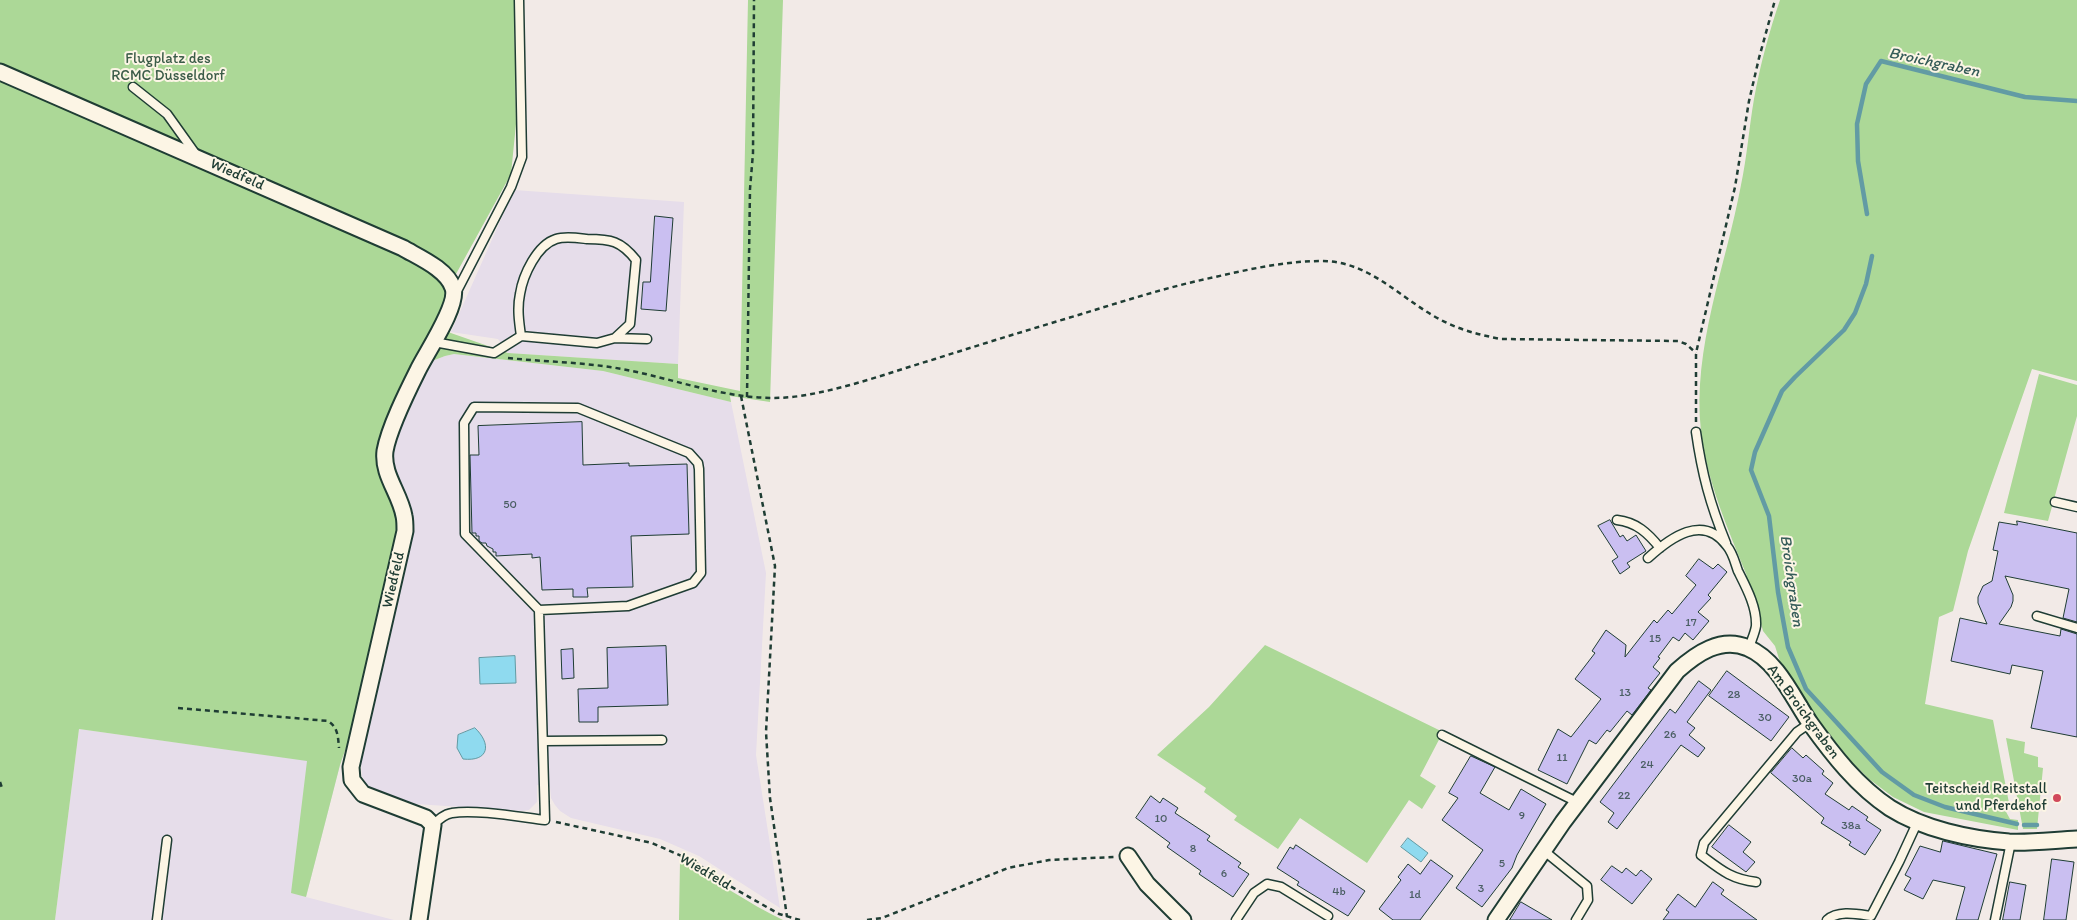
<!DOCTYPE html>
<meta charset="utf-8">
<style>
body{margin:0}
canvas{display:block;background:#f2eae7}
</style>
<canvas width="2077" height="920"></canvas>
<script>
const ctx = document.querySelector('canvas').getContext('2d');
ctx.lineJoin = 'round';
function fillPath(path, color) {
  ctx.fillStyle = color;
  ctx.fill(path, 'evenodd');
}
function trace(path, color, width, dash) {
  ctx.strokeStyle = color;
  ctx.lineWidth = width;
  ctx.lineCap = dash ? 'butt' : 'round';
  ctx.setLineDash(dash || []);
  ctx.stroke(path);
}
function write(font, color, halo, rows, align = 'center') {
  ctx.font = font + ' Itim,sans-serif';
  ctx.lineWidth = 4;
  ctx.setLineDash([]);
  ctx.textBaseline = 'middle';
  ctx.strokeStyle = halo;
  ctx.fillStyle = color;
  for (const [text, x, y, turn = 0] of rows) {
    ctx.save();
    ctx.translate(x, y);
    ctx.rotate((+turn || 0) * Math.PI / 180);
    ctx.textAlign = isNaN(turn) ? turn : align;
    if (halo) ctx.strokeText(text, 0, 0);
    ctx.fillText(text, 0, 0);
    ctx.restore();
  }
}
const built = new Path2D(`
 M514 190 684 202 678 364 508 353 498 339 451 332Z
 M454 354 603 371 731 402 766 573 756 755 780 908 699 856 660 839 571 818 560 811 555 805 551 798 550 787 537 785V802L529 810 523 811 400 803 377 794 368 787 362 776 360 749 393 469 392 447 422 374 432 361 445 356Z
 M79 729 340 765 306 897 394 920H55Z`);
const green = new Path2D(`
 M0 0H514L516 124 511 174 456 274 0 69Z
 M748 0H783L770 402 730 396 731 402 603 371 454 354 445 356 432 361 448 332 508 353 678 364V378L740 391Z
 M1780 0H2077V381L2032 369 1968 551 1953 611 1939 617 1925 704 1993 720 2009 803 2005 810 2010 819 2018 820V830L1924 812 1893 797 1869 779 1850 760 1816 717 1781 665 1775 646 1763 631 1755 603 1742 572 1747 576C1728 529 1707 482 1701 431 1692 349 1726 265 1741 185 1747 157 1749 128 1754 99 1760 66 1769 32 1780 0Z
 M0 76 404 252 446 285 448 303 386 436 398 518 396 560 355 722 340 765 306 897 291 893 307 761 79 729 55 920H0Z
 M2039 374 2077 385V416L2048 521 2004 513Z
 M1265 645 1443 732 1420 776 1436 786 1422 809 1409 800 1367 863 1300 818 1278 849 1234 820 1237 816 1204 792 1206 788 1157 755 1209 707Z
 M2006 738 2025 742 2024 753 2038 757V767L2043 768 2037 829H2023Z
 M680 861C715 879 747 903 783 920H679Z`);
const water = new Path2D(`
 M515 656 516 683 480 684 479 658Z
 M475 728C492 744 489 762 463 759L457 748 458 735Z
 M1408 838 1428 853 1421 862 1401 847Z`);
const stream = new Path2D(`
 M1867 214 1858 161 1857 124 1866 84 1881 61 2025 97 2077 101
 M1872 256 1866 284 1855 313 1844 330 1795 377 1782 391 1755 452 1751 470 1769 516 1778 592 1788 647 1806 689 1882 772 1914 795 1945 807 2017 824
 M2024 825H2037`);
const building = new Path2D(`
 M655 216 673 218 666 311 641 309 643 282H650Z
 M582 422 583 465 629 463V466L687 464 689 534 631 536 633 587 587 588 588 597H573V589L542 590 540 557 532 558V554L496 556V552H493V549L487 546 486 543H482L479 541V536H476V533H472L470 455H479L478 426Z
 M1610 520 1620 537 1623 535 1627 541 1636 535 1646 551 1627 563 1630 567 1620 574 1612 561 1618 557 1598 526Z
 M2017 521 2077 533V622L2063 618 2069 589 2005 576 2013 595V601L2011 607 1999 624 2060 636 2061 629 2077 634V737L2031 728 2043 671 2012 665 2010 674 1951 661 1960 618 1987 624 1978 603V597L1983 586 1992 581 1998 551 1993 550 1999 522 2017 525Z
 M1699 559 1713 569 1718 564 1727 572 1708 595 1711 598 1698 612 1709 621 1693 640 1685 633 1679 641 1673 637 1658 657 1660 658 1653 667 1660 673 1648 688 1651 690 1632 715 1627 711 1610 732 1607 730 1596 744 1589 740 1567 784 1538 770 1558 729 1571 737 1601 699 1575 679 1595 653 1592 651 1606 630 1626 645 1625 657 1654 620 1657 623 1668 610 1672 614 1696 585 1686 576Z
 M666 646 668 705 598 707V722H579L578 689 608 688 607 648Z
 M573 649 574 678 562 679 561 650Z
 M1727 671 1789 717 1771 741 1709 696Z
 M1699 681 1711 690 1687 722 1695 728 1689 735 1705 748 1698 757 1681 745 1617 829 1608 822 1614 813 1600 802 1670 709 1675 713Z
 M1792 748 1803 758 1806 755 1824 771 1822 774 1833 783 1825 794 1849 810 1852 806 1868 817 1866 820 1881 830 1865 855 1849 845 1851 842 1821 823 1824 818 1771 773Z
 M1471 756 1495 767 1480 793 1509 810 1521 789 1546 804 1517 855 1512 868 1482 907 1456 888 1483 850 1442 820 1458 798 1449 793Z
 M1151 796 1160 803 1163 798 1178 808 1175 813 1210 836 1207 840 1241 863 1238 867 1249 874 1233 897 1199 874 1201 871 1167 847 1170 843 1136 818Z
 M1729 825 1751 842 1743 852 1755 862 1746 872 1712 847Z
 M1943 841 1997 854 1978 920H1956L1965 887 1933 880 1923 899 1904 890 1911 878 1905 875 1920 846 1940 852Z
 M1296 845 1365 891 1348 916 1297 885 1299 882 1277 868 1290 847 1293 849Z
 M2052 859 2074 862 2066 920H2044Z
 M1431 860 1453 876 1420 920H1393L1379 909 1401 880 1398 877 1408 864 1420 874Z
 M1612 866 1622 873 1626 868 1636 876 1641 870 1652 879 1632 904 1601 880Z
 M1713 882 1724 890 1721 894 1757 920H1663L1669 912 1666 910 1678 894 1695 907Z
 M2010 882 2026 885 2020 920H2003Z
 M1521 902 1552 920H1510Z`);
const path = new Path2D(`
 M508 358C546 362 584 362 622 369 681 380 739 405 800 396 846 389 891 372 935 359 982 344 1028 330 1075 316 1121 302 1167 287 1215 277 1250 269 1286 261 1322 261 1370 261 1402 300 1441 320 1460 330 1480 335 1501 339L1678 341 1686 344 1696 353
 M741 396 775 566 766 732 770 798 787 917
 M747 397 750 189 753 153 754 0
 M1696 422V353L1735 187 1749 101 1759 58 1775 0
 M178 708 328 721C338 727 338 737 339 748
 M0 782 2 788
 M556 822 652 843 695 862 721 881 779 914 800 920
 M867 920 882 918 1008 868 1049 860 1114 857`);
const lane = new Path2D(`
 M133 87 167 114 197 156
 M456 293 511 187 522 157 519 0
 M615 338 647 339
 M434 342 494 353 521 336 597 343 615 338 630 324 636 260C621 241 611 239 587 239 578 238 565 236 556 239 537 245 523 275 520 294 517 308 519 322 521 336
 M1696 432C1702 474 1710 504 1726 543
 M2055 502 2077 507
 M1617 520C1636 522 1648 533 1660 548
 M1648 558C1670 538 1703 513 1727 546 1733 553 1735 563 1738 571 1746 587 1757 607 1756 626 1755 633 1751 641 1749 648
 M2037 616 2077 628
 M1442 735 1577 802
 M544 741 662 740
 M433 825C438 820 444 814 452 813 475 809 520 817 545 820L539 610 628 606 693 583 701 573 699 469 698 463 689 453 578 408 474 407 464 423 465 534 539 610
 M1543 850 1587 886 1588 900 1576 920
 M1756 882C1731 879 1721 870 1701 855L1704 843 1797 732 1810 723
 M157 920 167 840
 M1236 920 1254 893 1267 884 1281 887 1328 916
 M1827 920C1838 910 1857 914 1871 916L1899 862 1917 823
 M1995 920 2011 842`);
const street = new Path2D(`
 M0 72 403 248C418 257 447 269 453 288 459 305 426 353 418 370 407 392 389 428 385 451 382 475 400 493 404 516 405 520 405 526 405 531L351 767 352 780 363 794 426 818 433 825 419 920
 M1128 856 1147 884 1183 920
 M1496 920 1563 822 1677 671C1696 654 1721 636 1748 648 1777 660 1793 698 1810 723 1833 755 1857 786 1890 808 1923 829 1969 839 2009 842 2031 843 2055 840 2077 839`);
const markers = [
 [2057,798,5,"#d1495b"]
];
const numberNames = [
 ["50",510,505],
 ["17",1691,623],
 ["15",1655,639],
 ["13",1625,693],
 ["28",1734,695],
 ["30",1765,718],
 ["26",1670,735],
 ["11",1562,758],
 ["24",1647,765],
 ["30a",1802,779],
 ["22",1624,796],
 ["9",1522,816],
 ["10",1161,819],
 ["38a",1851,826],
 ["8",1193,849],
 ["5",1502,864],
 ["6",1224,874],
 ["3",1481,889],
 ["4b",1339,892],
 ["1d",1415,895]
];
const parkNames = [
 ["Flugplatz des",168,59],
 ["RCMC Düsseldorf",168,76]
];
const streetNames = [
 ["Wiedfeld",237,175,24],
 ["Wiedfeld",394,580,-77],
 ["Am Broichgraben",1803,712,54],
 ["Wiedfeld",705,872,31]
];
const poiNames = [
 ["Teitscheid Reitstall",2047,789],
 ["und Pferdehof",2047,806]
];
const waterNames = [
 ["Broichgraben",1934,63,12],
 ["Broichgraben",1791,581,82]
];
fillPath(built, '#e6ddea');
fillPath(green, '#acd897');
fillPath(water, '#8fdaef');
trace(water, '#629ba4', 1);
trace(stream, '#629ba4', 4.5);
fillPath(building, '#cabff1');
trace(building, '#1f3d34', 1);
trace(lane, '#1f3d34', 11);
trace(street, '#1f3d34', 19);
trace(path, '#1f3d34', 2.5, [5, 4]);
trace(lane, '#fcf5e5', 8);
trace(street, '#fcf5e5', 15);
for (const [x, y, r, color] of markers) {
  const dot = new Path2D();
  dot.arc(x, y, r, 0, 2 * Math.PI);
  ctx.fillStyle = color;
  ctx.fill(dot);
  trace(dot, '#fcf5e5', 2);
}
write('12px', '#4a5e63', null, numberNames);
write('15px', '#3b5c48', '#fcf5e5', parkNames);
write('15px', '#1f3d34', '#fcf5e5', streetNames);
write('15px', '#1f3d34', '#fcf5e5', poiNames, 'right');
write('italic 16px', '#355c59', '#fcf5e5', waterNames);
</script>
